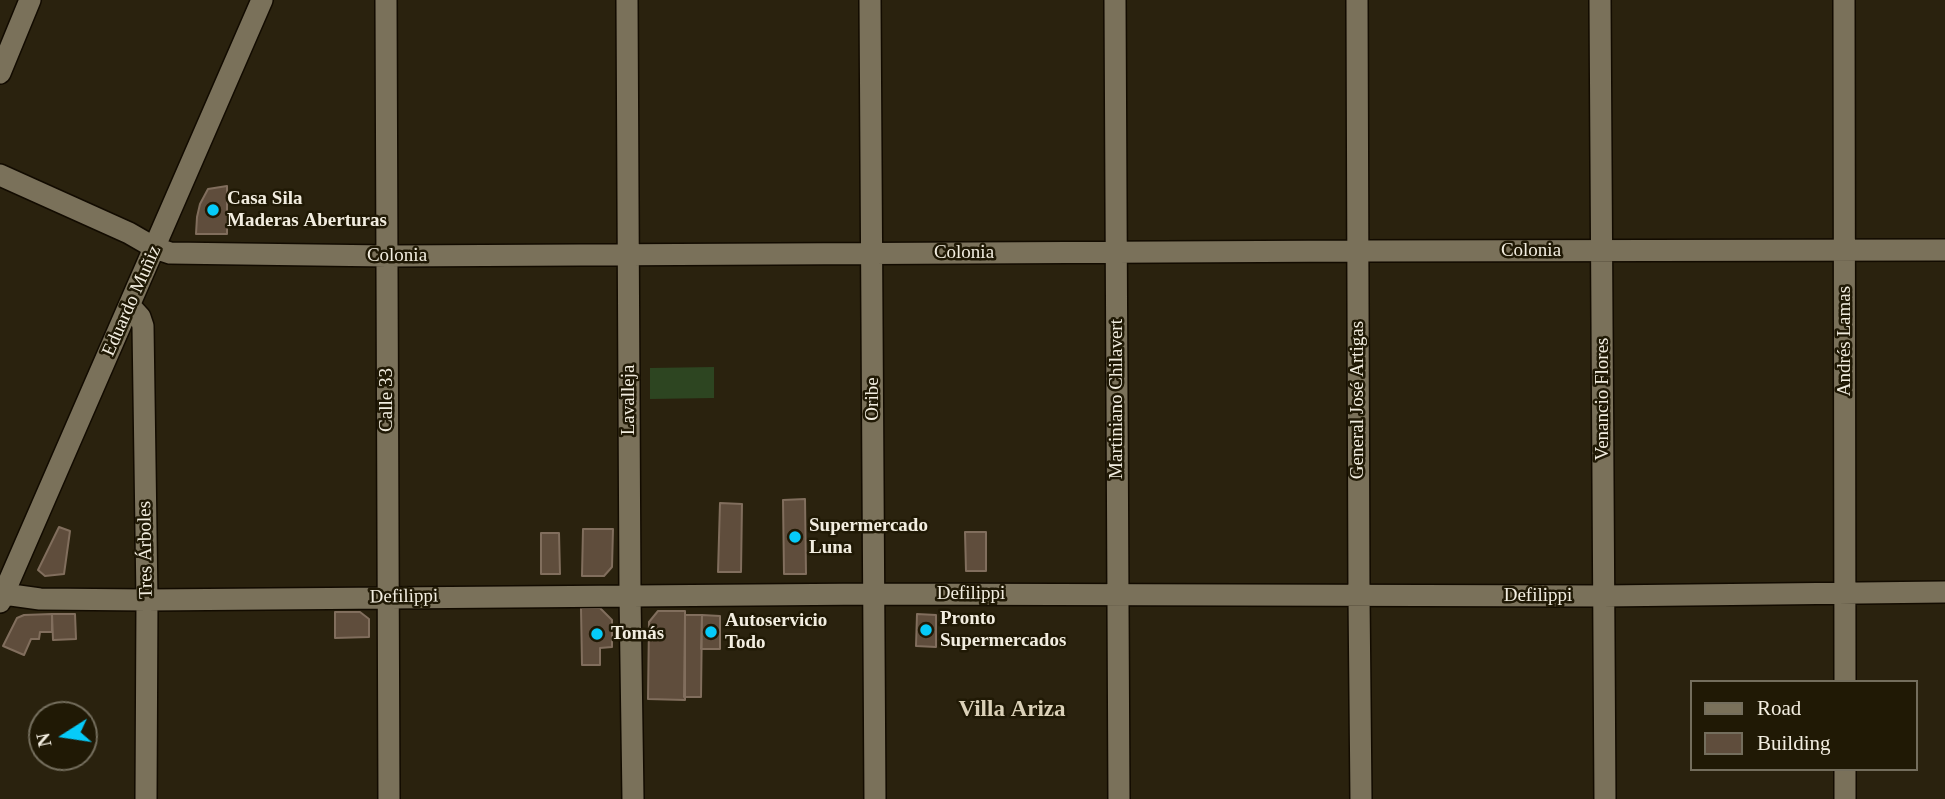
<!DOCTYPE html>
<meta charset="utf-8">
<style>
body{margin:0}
#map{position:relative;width:1945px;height:799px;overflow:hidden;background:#2a220e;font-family:Georgia,serif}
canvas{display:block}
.legend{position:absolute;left:1690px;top:680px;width:228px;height:91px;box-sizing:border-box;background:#201905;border:2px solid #746e5d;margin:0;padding:9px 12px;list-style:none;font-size:21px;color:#f2ede0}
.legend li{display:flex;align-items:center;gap:14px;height:35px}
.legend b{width:35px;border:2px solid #746e5d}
.north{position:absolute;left:28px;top:701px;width:70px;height:70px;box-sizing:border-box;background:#201905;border:2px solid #746e5d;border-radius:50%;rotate:258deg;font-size:19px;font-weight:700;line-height:28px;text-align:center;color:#f2ede0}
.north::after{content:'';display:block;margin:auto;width:24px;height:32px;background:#06cbf9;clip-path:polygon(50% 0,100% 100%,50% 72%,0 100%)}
</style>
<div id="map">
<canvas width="1945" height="799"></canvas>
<ul class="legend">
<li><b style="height:9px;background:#7a715a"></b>Road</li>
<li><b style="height:19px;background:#5f4d3c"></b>Building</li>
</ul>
<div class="north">N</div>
</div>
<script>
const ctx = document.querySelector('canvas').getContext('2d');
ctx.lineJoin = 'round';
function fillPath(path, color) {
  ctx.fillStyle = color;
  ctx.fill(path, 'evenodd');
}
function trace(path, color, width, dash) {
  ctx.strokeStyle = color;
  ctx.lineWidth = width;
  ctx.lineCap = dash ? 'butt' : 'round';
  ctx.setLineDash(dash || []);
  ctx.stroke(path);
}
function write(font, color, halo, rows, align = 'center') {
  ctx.font = font + ' Georgia,serif';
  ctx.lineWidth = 5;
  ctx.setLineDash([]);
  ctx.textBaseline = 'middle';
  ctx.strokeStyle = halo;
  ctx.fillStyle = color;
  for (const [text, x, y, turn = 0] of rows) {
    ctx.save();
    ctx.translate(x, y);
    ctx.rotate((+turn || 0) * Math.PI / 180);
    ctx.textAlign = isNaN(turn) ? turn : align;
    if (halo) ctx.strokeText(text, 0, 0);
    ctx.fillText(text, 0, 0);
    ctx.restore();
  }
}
const green = new Path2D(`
 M714 367V398L650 399V368Z`);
const building = new Path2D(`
 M227 186V234H196L197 217 200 204 208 189Z
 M805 499 806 574H784L783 500Z
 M720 503 742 504 741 572H718Z
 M59 527 70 531 64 574 45 576 38 570Z
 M583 529H613L612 567 604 576H582Z
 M965 532H986V571H966Z
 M541 533H559L560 574H541Z
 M581 608H600L612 620V647L600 648V665H582Z
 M658 611H685V700L648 699 649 622Z
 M335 612H360L369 619V637L335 638Z
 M52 614H75L76 639 53 640Z
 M52 614V632H40L39 639H31L24 655 3 646 17 618 24 615Z
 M917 614 936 615V647L916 646Z
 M685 615H702L701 697H684Z
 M702 615 720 616V649H701Z`);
const minor = new Path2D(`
 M386 0 389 799
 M627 0 630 595 633 799
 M870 0 875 799
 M1115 0 1119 799
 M1357 0 1359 596 1361 799
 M1600 0 1605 799
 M1844 0 1845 682
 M0 73 30 0
 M0 175 129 233 155 248 170 253 387 256 1358 251 1945 250
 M130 306 140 317 143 326 147 600 146 799
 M0 589 4 594 40 599 147 600 874 594 1603 596 1945 592
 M0 602 262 0
 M1845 769V799`);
const markers = [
 [213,210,7,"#06cbf9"],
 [795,537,7,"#06cbf9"],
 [926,630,7,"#06cbf9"],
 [711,632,7,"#06cbf9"],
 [597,634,7,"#06cbf9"]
];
const poiNames = [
 ["Casa Sila",227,199],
 ["Maderas Aberturas",227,221],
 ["Supermercado",809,526],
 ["Luna",809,548],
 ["Pronto",940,619],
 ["Supermercados",940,641],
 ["Autoservicio",725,621],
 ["Todo",725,643],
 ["Tomás",611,634]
];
const streetNames = [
 ["Colonia",1531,251],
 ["Colonia",964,253],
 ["Colonia",397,256],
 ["Eduardo Muñiz",132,301,-66],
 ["Andrés Lamas",1845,341,-90],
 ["Oribe",873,399,-90],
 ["Martiniano Chilavert",1117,399,-90],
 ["Venancio Flores",1603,399,-90],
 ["Calle 33",387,400,-90],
 ["Lavalleja",629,400,-90],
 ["General José Artigas",1358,400,-90],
 ["Tres Árboles",146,550,-91],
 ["Defilippi",971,594],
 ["Defilippi",1538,596],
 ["Defilippi",404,597,-1]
];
const quarterNames = [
 ["Villa Ariza",1012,710]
];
fillPath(green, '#2d4521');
fillPath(building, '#5f4d3c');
trace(building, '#816e5d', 2);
trace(minor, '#120b00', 24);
trace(minor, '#7a715a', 21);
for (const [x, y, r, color] of markers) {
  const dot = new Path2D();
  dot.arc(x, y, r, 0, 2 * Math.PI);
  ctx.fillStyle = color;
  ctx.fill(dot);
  trace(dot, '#201905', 2.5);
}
write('bold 19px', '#f2ede0', '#201905', poiNames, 'left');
write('19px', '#f2ede0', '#201905', streetNames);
write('bold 23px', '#dbd1b8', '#201905', quarterNames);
</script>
